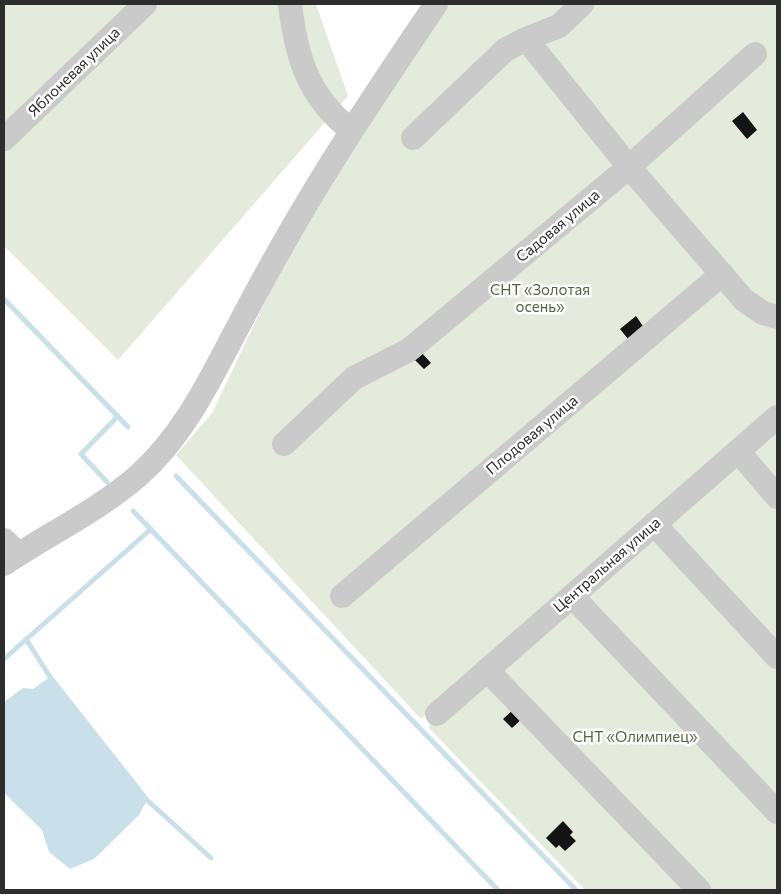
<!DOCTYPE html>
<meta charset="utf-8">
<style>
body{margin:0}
#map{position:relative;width:781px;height:894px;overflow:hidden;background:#fff;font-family:Commissioner,sans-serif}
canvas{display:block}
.frame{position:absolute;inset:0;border:5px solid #2d2d2d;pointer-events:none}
</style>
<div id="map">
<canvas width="781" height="894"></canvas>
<div class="frame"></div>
</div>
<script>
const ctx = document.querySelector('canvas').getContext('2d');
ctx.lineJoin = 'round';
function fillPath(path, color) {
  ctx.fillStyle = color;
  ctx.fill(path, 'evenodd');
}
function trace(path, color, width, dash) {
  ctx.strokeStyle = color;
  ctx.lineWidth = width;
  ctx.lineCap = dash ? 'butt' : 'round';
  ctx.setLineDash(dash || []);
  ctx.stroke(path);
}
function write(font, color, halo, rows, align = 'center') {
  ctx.font = font + ' Commissioner,sans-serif';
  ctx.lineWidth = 5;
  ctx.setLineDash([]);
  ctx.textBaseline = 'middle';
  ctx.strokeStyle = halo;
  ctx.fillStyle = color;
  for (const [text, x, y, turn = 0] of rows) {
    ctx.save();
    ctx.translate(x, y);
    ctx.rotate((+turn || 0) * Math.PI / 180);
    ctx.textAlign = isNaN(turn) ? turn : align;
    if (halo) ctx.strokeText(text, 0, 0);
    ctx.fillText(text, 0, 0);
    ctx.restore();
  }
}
const green = new Path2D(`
 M4 4H316L348 96 118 360 4 246Z
 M443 4H777V408L421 719 176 455 212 413 280 270 358 139Z
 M777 426V890H585L428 727Z`);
const water = new Path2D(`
 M50 677 147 800 139 815 94 859 70 869 49 852 42 830 4 793V702L23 688 33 689Z`);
const stream = new Path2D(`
 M4 299 128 427
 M176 476 576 890
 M107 482 81 454 118 416
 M133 511 498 890
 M26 639 50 677 147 800 211 858
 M4 659 151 529`);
const building = new Path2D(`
 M743 112 757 130 747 139 732 121Z
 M636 316 647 332 632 344 620 329Z
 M420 351 431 363 424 369 413 358Z
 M516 707 525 716 512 728 503 719Z
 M563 821 573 832 570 835 576 841 565 851 559 845 556 848 546 838Z`);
const minor = new Path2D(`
 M290 4C296 56 308 97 351 130
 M526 39 629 167 744 300 763 313 777 317
 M413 138 505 50 526 39 559 26 582 4
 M4 139 145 4
 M284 444 354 378 409 350 629 167 755 54
 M738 451 777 497
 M654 524 777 657
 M4 540 19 554
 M4 564C48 534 98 511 139 475 185 434 210 379 239 325 254 296 270 267 286 239 332 158 384 81 436 4
 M342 596 722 274
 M572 596 777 812
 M487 670 699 890
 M437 714 777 417`);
const streetNames = [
 ["Яблоневая улица",74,72,-44],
 ["Садовая улица",558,226,-40],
 ["Плодовая улица",532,435,-40],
 ["Центральная улица",607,565,-41]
];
const parkNames = [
 ["СНТ «Золотая",540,290],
 ["осень»",540,307],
 ["СНТ «Олимпиец»",635,737]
];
fillPath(green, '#e4eadc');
fillPath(water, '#c9dfe9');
trace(stream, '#c9dfe9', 5);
fillPath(building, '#141414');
trace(minor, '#cacaca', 24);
write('15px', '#2d2d2d', '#fff', streetNames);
write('15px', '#53663e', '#fff', parkNames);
</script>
